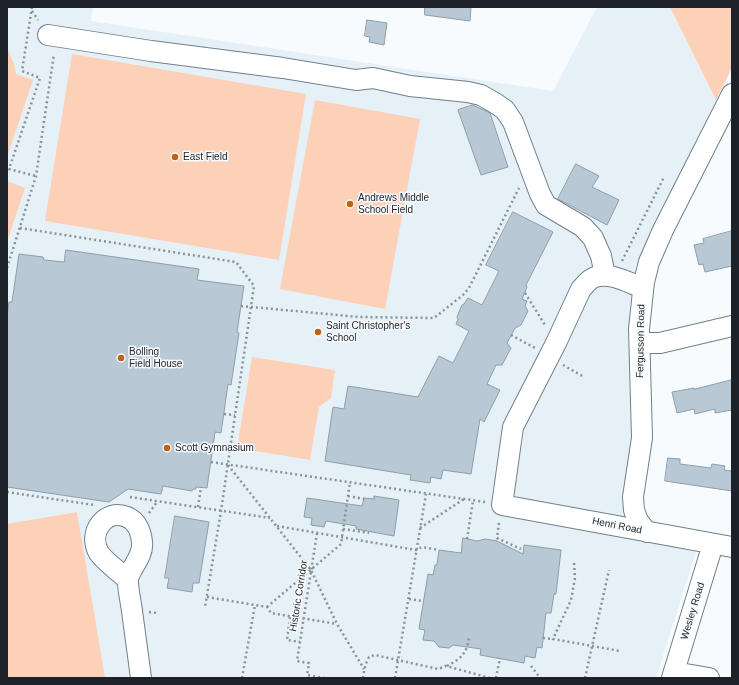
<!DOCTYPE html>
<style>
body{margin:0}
#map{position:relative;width:739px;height:685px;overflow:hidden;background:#f8fbfe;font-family:Arial,sans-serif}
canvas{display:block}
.frame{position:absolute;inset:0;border:8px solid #1c2227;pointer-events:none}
</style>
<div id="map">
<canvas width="739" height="685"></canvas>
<div class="frame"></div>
</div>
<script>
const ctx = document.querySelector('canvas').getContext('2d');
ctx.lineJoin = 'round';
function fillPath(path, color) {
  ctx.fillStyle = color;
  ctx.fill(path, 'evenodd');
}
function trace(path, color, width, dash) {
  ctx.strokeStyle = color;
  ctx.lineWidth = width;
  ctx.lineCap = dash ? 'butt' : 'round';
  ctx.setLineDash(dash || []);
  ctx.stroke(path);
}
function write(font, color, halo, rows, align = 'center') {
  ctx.font = font + ' Arial,sans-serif';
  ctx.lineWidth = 3;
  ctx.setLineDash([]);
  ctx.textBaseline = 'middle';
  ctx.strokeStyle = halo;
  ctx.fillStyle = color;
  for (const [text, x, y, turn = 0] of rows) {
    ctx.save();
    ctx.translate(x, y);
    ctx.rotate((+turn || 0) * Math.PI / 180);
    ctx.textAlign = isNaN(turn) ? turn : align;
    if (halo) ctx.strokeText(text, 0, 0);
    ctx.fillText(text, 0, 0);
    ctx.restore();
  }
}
const built = new Path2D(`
 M7 7H93L91 21 553 91 597 7H670L716 100 636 265 630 304 629 360 632 452 625 516 633 538 696 552 656 678H7Z`);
const green = new Path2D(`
 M670 7H732V68L716 100Z
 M7 48 14 64 16 74 33 80 7 157Z
 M72 54 306 94 279 260 45 221Z
 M315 100 420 119 385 309 280 289Z
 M7 181 25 188 7 242Z
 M252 357 335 370 331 398 319 407 310 460 237 448Z
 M77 512 105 678H7V524Z`);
const building = new Path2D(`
 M425 7H471L470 21 425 15Z
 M367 20 387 23 384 45 369 42 370 37 365 36Z
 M473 105 490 113 508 167 481 175 458 110Z
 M576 164 599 176 592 187 619 200 607 225 558 199Z
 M513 212 553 232 526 285 527 287 522 299 527 301 525 306 528 311 521 325 515 328 507 343 511 348 502 365H496L487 384 500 390 484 422 480 419 471 474 443 470 441 479 431 477 430 483 410 480 411 475 325 461 333 407 344 409 348 386 418 397 439 356 453 363 469 331 456 324 458 319 457 317 462 305 464 304 468 298 482 305 499 271 486 265Z
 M732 231V266L705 272 703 264 699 265 694 245 704 243 703 239Z
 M66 250 199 269 197 280 244 286 237 332 239 333 231 385 228 384 221 433 215 432 207 488 196 487V489H193L192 491 163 486 161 494 128 489 109 502 7 487V317L9 302H12L19 254 43 257 44 260 64 262Z
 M732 380V410L715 413V409L695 414 694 409 677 413 672 392 694 388V389Z
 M668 458 680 459V464L711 468 712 464 725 466 724 470 732 471V491L665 481Z
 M374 496 399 500 394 536 356 529V526L326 521 324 527 311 525 312 518 304 517 307 498 362 506 364 498 374 499Z
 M175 516 209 522 199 583H193L192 592 167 588 169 578H165Z
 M463 538 477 541 485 539 497 541 523 554 524 545 561 550 556 594H554L551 613H546L542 648 537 647 535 658 525 656 524 663 480 655 481 649 453 645 449 648 439 647 434 641 423 640 425 630 419 629 428 574 433 575 435 565H437L439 550 461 553Z`);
const path = new Path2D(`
 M32 7 22 71 40 78 9 169 36 176
 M32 11 38 20
 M20 228 236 262 254 286 221 511 205 607
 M622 261 664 177
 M7 268 36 176 54 54
 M525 293 545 325
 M241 306 359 317 434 318 463 295 469 288 519 188
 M511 335 535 348
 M563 365 584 377
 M224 414 235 415
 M211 462 485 502
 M228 465 311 570 337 624 364 669
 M7 492 94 505
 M348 496 364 499
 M130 497 270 518
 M198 507 201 487
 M149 513 157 502
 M499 523 497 538 521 549
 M277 526 416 550 422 547 439 550
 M420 528 464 499
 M343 529 369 533
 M317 533 297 661 309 663 307 675 324 678
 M467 539 473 501
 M574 563 575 578 571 600 553 639 620 651
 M207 597 267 607 271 613 337 624
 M409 599 423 601
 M267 607 341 544 350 482
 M149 612 157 613
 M290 617 287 640 300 642
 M543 638 553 639
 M447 666C462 658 467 653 469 637
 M531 666 540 678
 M242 678 255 605
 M363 678C364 671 365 664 369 657L375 655 438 669 446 666 490 678
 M395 678 426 494
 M496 678 500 658
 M585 678 609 570`);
const minor = new Path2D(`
 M48 35 151 51 283 68 356 80 373 78 410 86 468 92 481 95 495 103 505 110 513 122 540 194 546 205 583 227 593 238 601 256 605 275
 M643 288C629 283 611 272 595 277 589 279 585 285 581 289L556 343 513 427 502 505 732 547
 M640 343H660L732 326
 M647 532 638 521 634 510 633 497 642 438 639 329 644 282 649 262 663 230 732 94
 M128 580C120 572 105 562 99 553 87 533 105 508 127 517 137 521 141 532 142 542 144 558 128 569 128 581 128 591 131 602 132 611 135 634 138 656 141 678
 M674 672 709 678
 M672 678 713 544`);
const markers = [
 [175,157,4,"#bf6214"],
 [350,204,4,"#bf6214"],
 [318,332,4,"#bf6214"],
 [121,358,4,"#bf6214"],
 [167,448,4,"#bf6214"]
];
const poiNames = [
 ["East Field",183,157],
 ["Andrews Middle",358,198],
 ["School Field",358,210],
 ["Saint Christopher's",326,326],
 ["School",326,338],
 ["Bolling",129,352],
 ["Field House",129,364],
 ["Scott Gymnasium",175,448]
];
const streetNames = [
 ["Fergusson Road",641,341,-89],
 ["Henri Road",617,526,11],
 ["Historic Corridor",299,596,-81],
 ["Wesley Road",693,611,-73]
];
fillPath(built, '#e6f0f7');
fillPath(green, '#fcd1b7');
fillPath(building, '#b8c9d5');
trace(building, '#8e9eaa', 1);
trace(minor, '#70808b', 22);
trace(path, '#8c9195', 2.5, [2, 3]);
trace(minor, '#fff', 20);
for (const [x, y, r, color] of markers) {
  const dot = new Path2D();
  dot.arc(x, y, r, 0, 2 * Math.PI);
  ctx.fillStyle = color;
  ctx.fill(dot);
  trace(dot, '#f8fbfe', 1.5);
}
write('10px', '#1c2227', '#f8fbfe', poiNames, 'left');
write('10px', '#1c2227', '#f8fbfe', streetNames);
</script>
